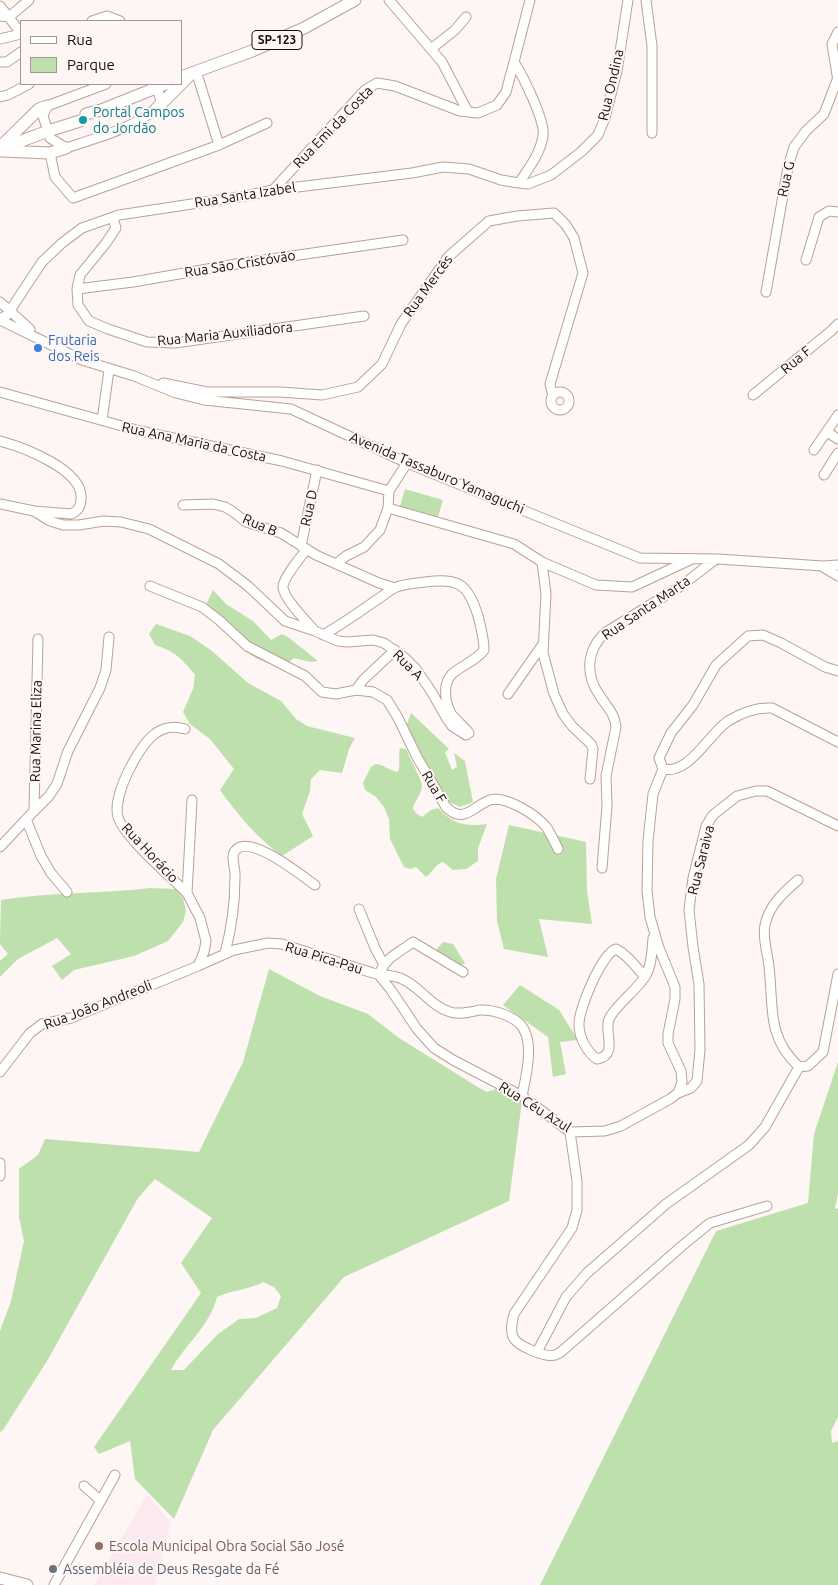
<!DOCTYPE html>
<html>
<head>
<meta charset="utf-8">
<style>
	body { margin:0 }
	#map { position:relative; width:838px; height:1585px; overflow:hidden; background:#fdf6f4; font-family:Ubuntu,sans-serif }
	canvas { display:block }
	.legend { position:absolute; left:20px; top:20px; width:162px; height:65px; box-sizing:border-box; background:#fdf6f4; border:1px solid #a19996; margin:0; padding:6px 9px; list-style:none; font-size:15px; color:#170e09 }
	.legend li { display:flex; align-items:center; gap:10px; height:25px }
	.legend b { width:25px; border:1px solid #a19996 }
</style>
</head>
<body>
<div id="map">
<canvas width="838" height="1585"></canvas>
<ul class="legend">
<li><b style="height:6px;background:#fff"></b>Rua</li>
<li><b style="height:14px;background:#bde0ac"></b>Parque</li>
</ul>
</div>
<script>
const c = document.querySelector('canvas').getContext('2d');
c.lineJoin = 'round';
function fill(path, color) {
  c.fillStyle = color;
  c.fill(path, 'evenodd');
}
function strokePath(path, color, width, dash) {
  c.strokeStyle = color;
  c.lineWidth = width;
  c.lineCap = dash ? 'butt' : 'round';
  c.setLineDash(dash || []);
  c.stroke(path);
}
function write(font, color, halo, rows, align = 'center') {
  c.font = font + ' Ubuntu,sans-serif';
  c.lineWidth = 4;
  c.setLineDash([]);
  c.textBaseline = 'middle';
  c.strokeStyle = halo;
  c.fillStyle = color;
  for (const [text, x, y, turn = 0] of rows) {
    c.save();
    c.translate(x, y);
    c.rotate((+turn || 0) * Math.PI / 180);
    c.textAlign = isNaN(turn) ? turn : align;
    if (halo) c.strokeText(text, 0, 0);
    c.fillText(text, 0, 0);
    c.restore();
  }
}
const industrial = new Path2D(`
	M147,1495L171,1522L155,1585H94Z`);
const green = new Path2D(`
	M405,489L443,500L438,517L400,506Z
	M213,590L226,604L253,621L271,640L282,634L288,637L318,661L311,662L294,658L289,662L290,672C279,663 263,664 251,655C235,644 222,628 208,615L202,613Z
	M156,624L190,636L212,651L248,683L281,701L296,719L307,726L355,738L349,749L342,773L320,770L311,779L310,791L302,814L313,836L282,856C257,838 238,815 220,790L234,769L210,739L190,724L183,712L193,689L195,675C182,659 175,651 155,645L149,634Z
	M411,713L449,749L445,752L452,770L457,767L454,753L465,761L473,802L460,807L447,801L403,735Z
	M400,748L406,749C409,757 423,781 422,787C421,795 414,801 413,809L417,814L422,817L431,810L438,808C453,824 465,827 487,824L478,848V861L466,869L453,870L443,862C435,864 433,872 426,877L416,867L410,869L404,867L390,839L389,819L384,807L376,797L365,790L363,783L371,767L375,764C384,764 389,771 398,772C401,764 398,756 400,748Z
	M509,825L586,842L587,891L592,924L539,919L548,957L504,949L497,921L496,879Z
	M150,888L176,889L183,898L186,911L183,922L168,941L134,956L74,970L62,980L52,966L71,954L57,938L18,959L0,977V961L8,954L0,944L1,900C50,892 101,894 150,888Z
	M443,942L453,944L465,963L454,971L429,958Z
	M269,969L320,996L368,1014L399,1038L476,1086L487,1092L499,1088L522,1101L509,1201L344,1277L213,1430L174,1519L135,1479L130,1441L99,1454L94,1447L201,1293L181,1263L212,1218L155,1179L138,1198L47,1361L3,1430L0,1432V1331L11,1301L24,1241L19,1217V1169L38,1155L45,1139L199,1152L243,1062ZM263,1282L274,1287L281,1296L277,1308L256,1318L239,1319L217,1335L184,1370H171C185,1344 210,1326 217,1297C232,1290 248,1290 263,1282Z
	M520,985L559,1010L578,1040L560,1042L566,1074L553,1077L548,1037L503,1005Z
	M838,1062V1194L835,1208L838,1209V1417L831,1431L832,1443L838,1441V1585H540L716,1231L808,1203L814,1134Z`);
const minor = new Path2D(`
	M389,0L442,62L468,112
	M646,0L652,46V133
	M0,6L21,33
	M0,16L9,17L29,0
	M92,21L107,16L120,21
	M838,32L832,44L838,81
	M0,39L21,34
	M431,49L455,30L466,17
	M0,62H7L21,52
	M196,71L219,145
	M106,84L47,106L43,116L50,138L66,148C90,140 150,124 161,101L156,84
	M0,97L8,95L29,84
	M50,153L55,177L73,198L219,145L267,123
	M519,183C529,168 540,154 543,136C546,122 522,74 514,62L530,0
	M273,190L365,90L377,83L395,86L460,111L478,113L497,105L506,92L514,62
	M113,218L116,228L106,243L80,275L77,289L78,305L89,321L108,329L147,342L175,343L364,316
	M806,260L819,217L829,211L838,212
	M77,289L133,282L236,264L403,240
	M766,292L788,167L794,147L806,131L824,114L837,80
	M0,302L30,329
	M0,319L7,315L42,262L62,243L82,228L119,215L245,196L273,190L412,173L443,167L469,169L501,180L519,183L528,184L551,175L581,152L598,135L605,118L617,71L628,0
	M0,320L82,360L134,376L176,393L204,400L291,409L407,463L640,558L718,559L823,566L838,565
	M163,383L207,392H280L322,395L358,387L382,364L401,324L448,257L489,221L517,216L554,213L566,225L574,238L583,273L550,384L553,396
	M0,392L140,431L282,461L389,491
	M551 401a9 9 0 1 1 18 0a9 9 0 1 1-18 0Z
	M753,395L831,331L838,324
	M102,420L109,370
	M827,432L838,439
	M0,441C23,447 84,470 81,499C81,507 78,511 71,514L34,511L0,504
	M814,450L838,415
	M824,475L838,453
	M183,505L213,504L225,507L232,511L246,522L281,533L316,555L379,583L395,588
	M388,508L514,544L542,562L596,585L632,587L690,560
	M34,511L50,521L63,525H79L104,521L121,522L149,529L219,564L248,586L285,621L315,631L338,641L347,642L373,640L384,643L405,658L416,669L431,691L447,719L452,726L466,735L469,733
	M301,546L317,470
	M307,549C300,558 285,575 283,586C282,597 307,622 315,631
	M542,562L546,594L543,653L554,694L563,714L572,726L591,744L593,749L590,779
	M336,564L346,556L364,547L380,530L388,508L389,491L407,463
	M823,567L838,576
	M150,586L202,607L219,620L247,646L305,676L322,692L336,694L356,690L373,692L387,700L397,716L417,757L446,807C464,825 473,806 490,800C506,795 538,816 547,828C551,835 555,842 558,849
	M323,635C341,625 358,613 375,601C381,597 388,592 394,588C403,584 415,583 425,582C458,578 468,583 478,616C481,628 484,638 484,650C476,661 462,665 452,674C442,684 445,704 452,715C457,721 464,727 469,733
	M356,690L363,680L395,650
	M508,694L543,644
	M185,729C175,726 164,727 156,733C138,745 112,797 118,817C124,837 171,877 187,893
	M663,769C689,775 708,735 728,721C741,713 757,707 772,708L838,742
	M192,800L187,893L200,918L206,941L204,952L198,966
	M34,811L49,796L57,784L68,751L100,688L106,670L109,637
	M26,819L41,856L51,873L67,892
	M0,847L34,811L38,639
	M602,868L607,806L606,776L616,727C615,714 607,707 600,696C585,675 586,650 606,632L681,586L716,559
	M798,880C784,892 769,905 765,925C762,938 768,954 769,967C774,1008 766,1036 799,1067
	M359,909L375,948L383,963
	M225,953C232,927 235,904 235,877C236,869 230,857 235,851C248,832 302,876 315,885
	M379,975L391,990L417,1029L434,1048L453,1060L522,1096L570,1132L605,1131L621,1126L670,1099L678,1093L682,1082L681,1071L668,1043V1034L675,999V987L659,948L650,917L647,891L648,841L653,794L663,769L659,758L671,733L693,705L716,665L748,636L763,635L781,643L825,667L838,671
	M379,975C384,958 400,952 413,942L463,972
	M645,977C636,967 628,955 616,949C602,953 578,1010 579,1025C579,1038 587,1052 597,1059C620,1055 602,1031 610,1017C620,1001 639,988 646,975C652,964 652,950 653,938
	M799,1067L808,1066L823,1052L838,974
	M0,1072L30,1033L42,1024L71,1018L198,966L234,950L268,943L282,944C313,954 343,964 373,973C382,975 391,975 400,978C419,985 430,1006 450,1012C460,1015 470,1012 480,1010C493,1009 509,1015 519,1023C536,1039 526,1076 522,1096
	M678,1093L691,1088L697,1081L700,1050L699,984L693,947L689,910L693,878L706,826L713,815L737,796L756,791H767L838,826
	M570,1132L577,1181V1210L572,1228L514,1314C512,1322 510,1330 513,1337C517,1346 546,1358 555,1355C558,1354 560,1353 562,1351L683,1245L710,1223L767,1206
	M0,1163V1176
	M537,1352L566,1297L587,1273L666,1204L749,1145L765,1127L799,1067
	M84,1486L101,1501
	M54,1585L115,1475`);
const major = new Path2D(`
	M181,77L252,51L304,28L355,0
	M153,112L191,74
	M86,114L101,110L166,84
	M0,147L39,109L47,106
	M0,149L48,131L80,121
	M2,151L50,153L66,148
	M0,1578L27,1585`);
const markers = [
	[83,120,5,"#0f9aa8"],
	[38,348,5,"#3f7fe0"],
	[99,1546,5,"#8d6e63"],
	[53,1569,5,"#6b7280"]
];
const shields = [
	[277,40,50]
];
const shieldNames = [
	["SP-123",277,40]
];
const streetNames = [
	["Rua Ondina",611,85,-77],
	["Rua Emi da Costa",333,127,-46],
	["Rua G",786,179,-78],
	["Rua Santa Izabel",245,195,-9],
	["Rua São Cristóvão",240,264,-9],
	["Rua Mercês",428,286,-54],
	["Rua Maria Auxiliadora",225,334,-6],
	["Rua F",796,360,-40],
	["Rua Ana Maria da Costa",194,442,12],
	["Avenida Tassaburo Yamaguchi",437,473,23],
	["Rua D",309,508,-78],
	["Rua B",260,525,23],
	["Rua Santa Marta",646,608,-34],
	["Rua A",408,665,45],
	["Rua Marina Eliza",36,731,-89],
	["Rua F",434,787,59],
	["Rua Horácio",150,853,47],
	["Rua Saraiva",701,860,-76],
	["Rua Pica-Pau",324,958,17],
	["Rua João Andreoli",98,1005,-21],
	["Rua Céu Azul",535,1107,32]
];
const cultureNames = [
	["Portal Campos",93,112],
	["do Jordão",93,128]
];
const shopNames = [
	["Frutaria",48,340],
	["dos Reis",48,356]
];
const educationNames = [
	["Escola Municipal Obra Social São José",109,1546]
];
const worshipNames = [
	["Assembléia de Deus Resgate da Fé",63,1569]
];
fill(industrial, '#fce8ef');
fill(green, '#bde0ac');
strokePath(minor, '#bda094', 11);
strokePath(major, '#bda094', 13);
strokePath(minor, '#fff', 9);
strokePath(major, '#fff', 11);
for (const [x, y, r, color] of markers) {
  const dot = new Path2D();
  dot.arc(x, y, r, 0, 2 * Math.PI);
  c.fillStyle = color;
  c.fill(dot);
  strokePath(dot, '#fdf6f4', 2);
}
for (const [x, y, w] of shields) {
  const box = new Path2D();
  box.roundRect(x - w / 2, y - 9.5, w, 19, 4);
  c.fillStyle = '#fdf6f4';
  c.fill(box);
  strokePath(box, '#170e09', 1);
}
write('bold 12px', '#170e09', null, shieldNames);
write('14px', '#170e09', '#fdf6f4', streetNames);
write('14px', '#0d838f', '#fdf6f4', cultureNames, 'left');
write('14px', '#366cbe', '#fdf6f4', shopNames, 'left');
write('14px', '#785e54', '#fdf6f4', educationNames, 'left');
write('14px', '#5b616d', '#fdf6f4', worshipNames, 'left');
</script>
</body>
</html>
